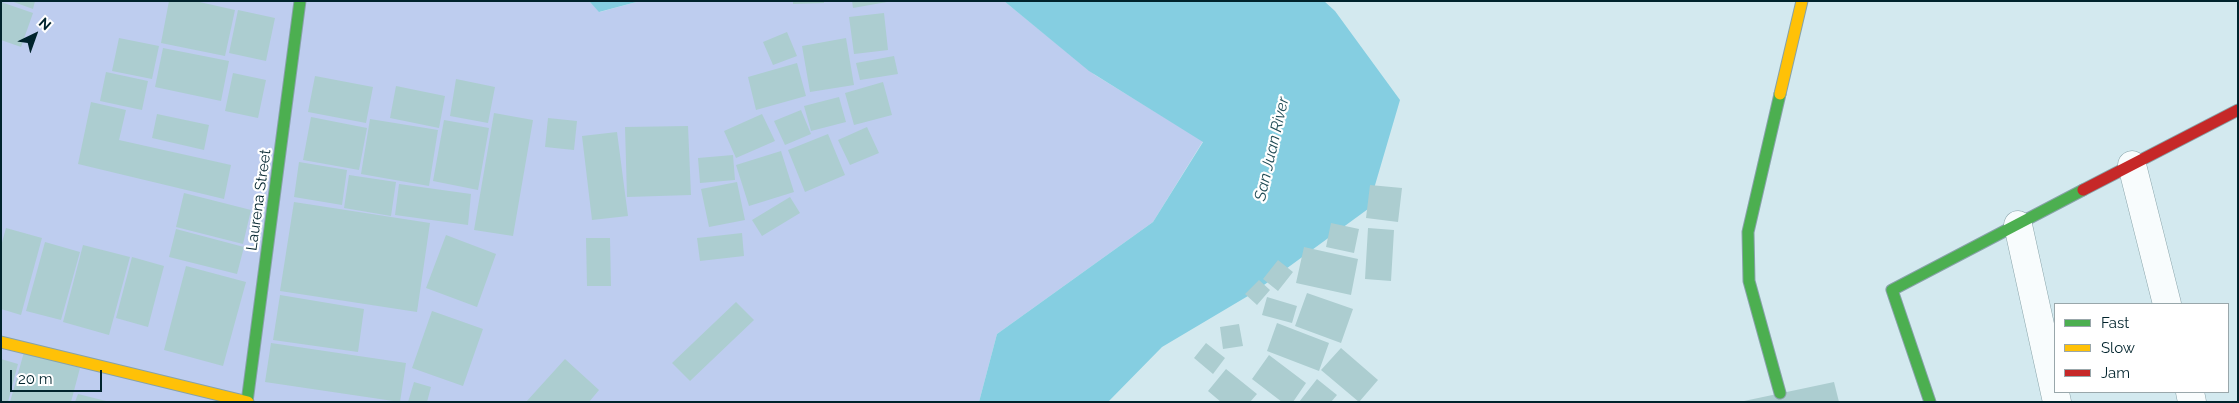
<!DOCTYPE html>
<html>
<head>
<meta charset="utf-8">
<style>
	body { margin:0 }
	#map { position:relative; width:2239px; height:403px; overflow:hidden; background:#d3e9ef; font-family:Raleway,sans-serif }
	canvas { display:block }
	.frame { position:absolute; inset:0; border:2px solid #00232c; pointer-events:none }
	.legend { position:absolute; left:2054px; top:303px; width:175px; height:90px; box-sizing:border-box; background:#fff; border:1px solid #99a7ab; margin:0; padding:6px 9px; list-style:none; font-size:15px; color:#00232c }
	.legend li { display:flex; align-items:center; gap:10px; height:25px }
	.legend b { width:25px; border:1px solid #99a7ab }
	.north { position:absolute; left:10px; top:10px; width:50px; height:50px; -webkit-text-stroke:4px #fff; paint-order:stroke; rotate:42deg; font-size:14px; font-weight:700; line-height:20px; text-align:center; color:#00232c }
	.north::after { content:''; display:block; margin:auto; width:18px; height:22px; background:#00232c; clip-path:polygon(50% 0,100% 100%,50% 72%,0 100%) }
	.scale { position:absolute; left:10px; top:370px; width:92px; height:22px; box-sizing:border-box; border:2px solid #00232c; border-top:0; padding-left:6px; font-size:15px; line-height:18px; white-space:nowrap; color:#00232c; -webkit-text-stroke:4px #fff; paint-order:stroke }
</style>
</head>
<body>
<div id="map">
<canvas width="2239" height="403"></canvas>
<div class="frame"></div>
<ul class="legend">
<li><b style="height:6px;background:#4caf50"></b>Fast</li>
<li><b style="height:6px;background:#ffc107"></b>Slow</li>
<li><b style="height:6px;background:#c62828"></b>Jam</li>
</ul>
<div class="north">N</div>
<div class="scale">20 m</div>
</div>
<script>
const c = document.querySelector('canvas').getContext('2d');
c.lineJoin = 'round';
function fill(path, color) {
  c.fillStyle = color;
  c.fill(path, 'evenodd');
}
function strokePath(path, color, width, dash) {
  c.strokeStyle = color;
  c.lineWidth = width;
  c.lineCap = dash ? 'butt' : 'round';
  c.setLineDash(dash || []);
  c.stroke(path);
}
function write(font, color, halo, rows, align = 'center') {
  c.font = font + ' Raleway,sans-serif';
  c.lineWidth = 4.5;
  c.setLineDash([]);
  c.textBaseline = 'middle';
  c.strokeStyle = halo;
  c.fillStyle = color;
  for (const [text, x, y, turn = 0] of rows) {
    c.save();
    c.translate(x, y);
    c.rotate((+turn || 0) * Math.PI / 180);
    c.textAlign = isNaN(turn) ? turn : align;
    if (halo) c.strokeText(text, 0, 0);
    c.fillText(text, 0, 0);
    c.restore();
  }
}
const green = new Path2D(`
	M1,1H589L600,12L640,1H1004L1095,75L1203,141L1153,222L997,334L979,402H1Z`);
const water = new Path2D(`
	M589,1H640L599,12Z
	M1004,1H1324L1335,11L1400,100L1368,209L1253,293L1162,347L1108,402H979L997,334L1153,222L1203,142L1089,71Z`);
const building = new Path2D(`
	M11,1H35L33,9Z
	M169,1H195L235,10L225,56L161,43Z
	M793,1H824V3L793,4Z
	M852,1H887V2L853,8Z
	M1,2L33,13L21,47L1,40Z
	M238,10L275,18L266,61L229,53Z
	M884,13L888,50L854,54L849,17Z
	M787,32L797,56L773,65L763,42Z
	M119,38L159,46L152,79L112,71Z
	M846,38L854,85L810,92L802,46Z
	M163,48L229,61L221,101L155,87Z
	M894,56L898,74L860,80L856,63Z
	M797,63L806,96L756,110L748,77Z
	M106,72L148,81L142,110L100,101Z
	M233,73L266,80L258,118L225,111Z
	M315,76L373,87L366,123L308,112Z
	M456,79L495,87L488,123L450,116Z
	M883,82L892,115L854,125L845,93Z
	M396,86L445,96L439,128L390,118Z
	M839,97L846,122L811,131L804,106Z
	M91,102L126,110L119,140L231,165L224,199L78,164Z
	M801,110L811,134L785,145L774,121Z
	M494,113L533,120L513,236L474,230Z
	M157,114L209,125L204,150L152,138Z
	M762,114L775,141L736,158L724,131Z
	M311,117L367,128L359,170L303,160Z
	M548,118L577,121L574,150L545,147Z
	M370,119L438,130L429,186L361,174Z
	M444,120L489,128L478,190L433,181Z
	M688,126L691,195L627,197L625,127Z
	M867,127L879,153L850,165L838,140Z
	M617,132L628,216L592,220L582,136Z
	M828,134L845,175L805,192L788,150Z
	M781,151L794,192L749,206L736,165Z
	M733,155L735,180L700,183L698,158Z
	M299,162L347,170L342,205L294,197Z
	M349,175L396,182L391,216L344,208Z
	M737,182L745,220L709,227L701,189Z
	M399,184L471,194L468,225L395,215Z
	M1370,185L1402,188L1398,222L1366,218Z
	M184,193L251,210L243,244L176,227Z
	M790,197L800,213L762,236L752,220Z
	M294,202L430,223L417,312L280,291Z
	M1331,223L1359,229L1354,253L1326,247Z
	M6,228L42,238L21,315L1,309V246Z
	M1368,228L1394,230L1391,281L1365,279Z
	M176,229L244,247L237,274L169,257Z
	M742,233L744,256L700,261L697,238Z
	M446,235L496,254L477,307L426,288Z
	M586,238H610L611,286H587Z
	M45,242L80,252L61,320L26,311Z
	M83,245L130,257L109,335L63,322Z
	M1304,247L1358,259L1351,295L1296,283Z
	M132,257L164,266L148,327L116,318Z
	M1278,260L1293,272L1278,291L1263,279Z
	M186,266L246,282L223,366L164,350Z
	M1259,280L1270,290L1257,305L1245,294Z
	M1307,293L1353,309L1341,343L1295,326Z
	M280,295L364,309L358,352L273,340Z
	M1267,297L1297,306L1292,323L1262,315Z
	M736,302L754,320L690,381L672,363Z
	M432,311L483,329L463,386L412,368Z
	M1277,323L1329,343L1319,371L1267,351Z
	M1239,324L1243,346L1223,349L1220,327Z
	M271,343L406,363L400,402L265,382Z
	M1206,343L1225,358L1213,374L1194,358Z
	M1341,348L1378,380L1359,402L1321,370Z
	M24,352L80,368L71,402H10Z
	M1269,355L1306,383L1293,402H1282L1252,379Z
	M1,359L18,364L8,402H1Z
	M565,359L599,390L589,402H526Z
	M1226,369L1257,394L1250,402H1221L1208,391Z
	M1317,379L1337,395L1331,402H1299Z
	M414,382L431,387L427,402H408Z
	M1834,382L1839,402H1744V401Z
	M78,394L106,401V402H75Z`);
const street = new Path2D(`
	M2132,165L2167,304
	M2018,225L2057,402
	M2190,392L2192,402`);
const fast = new Path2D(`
	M1780,393L1749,281L1748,232L1780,94
	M247,402L300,1
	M1930,402L1892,290L2083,190`);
const slow = new Path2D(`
	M1780,94L1802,1
	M1,342L248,402`);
const jam = new Path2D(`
	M2083,190L2238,110`);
const streetNames = [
	["Laurena Street",259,200,-82]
];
const waterNames = [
	["San Juan River",1272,149,-77]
];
fill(green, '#becdef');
fill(water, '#85cee1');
fill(building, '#accdd0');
strokePath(street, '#87a2a8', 29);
strokePath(fast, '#87a2a8', 13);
strokePath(slow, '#87a2a8', 13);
strokePath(jam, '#87a2a8', 13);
strokePath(street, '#f8fcfd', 28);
strokePath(fast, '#4caf50', 11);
strokePath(slow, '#ffc107', 11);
strokePath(jam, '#c62828', 11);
write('15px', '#00232c', '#fff', streetNames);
write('italic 16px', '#224d57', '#fff', waterNames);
</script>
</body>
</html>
